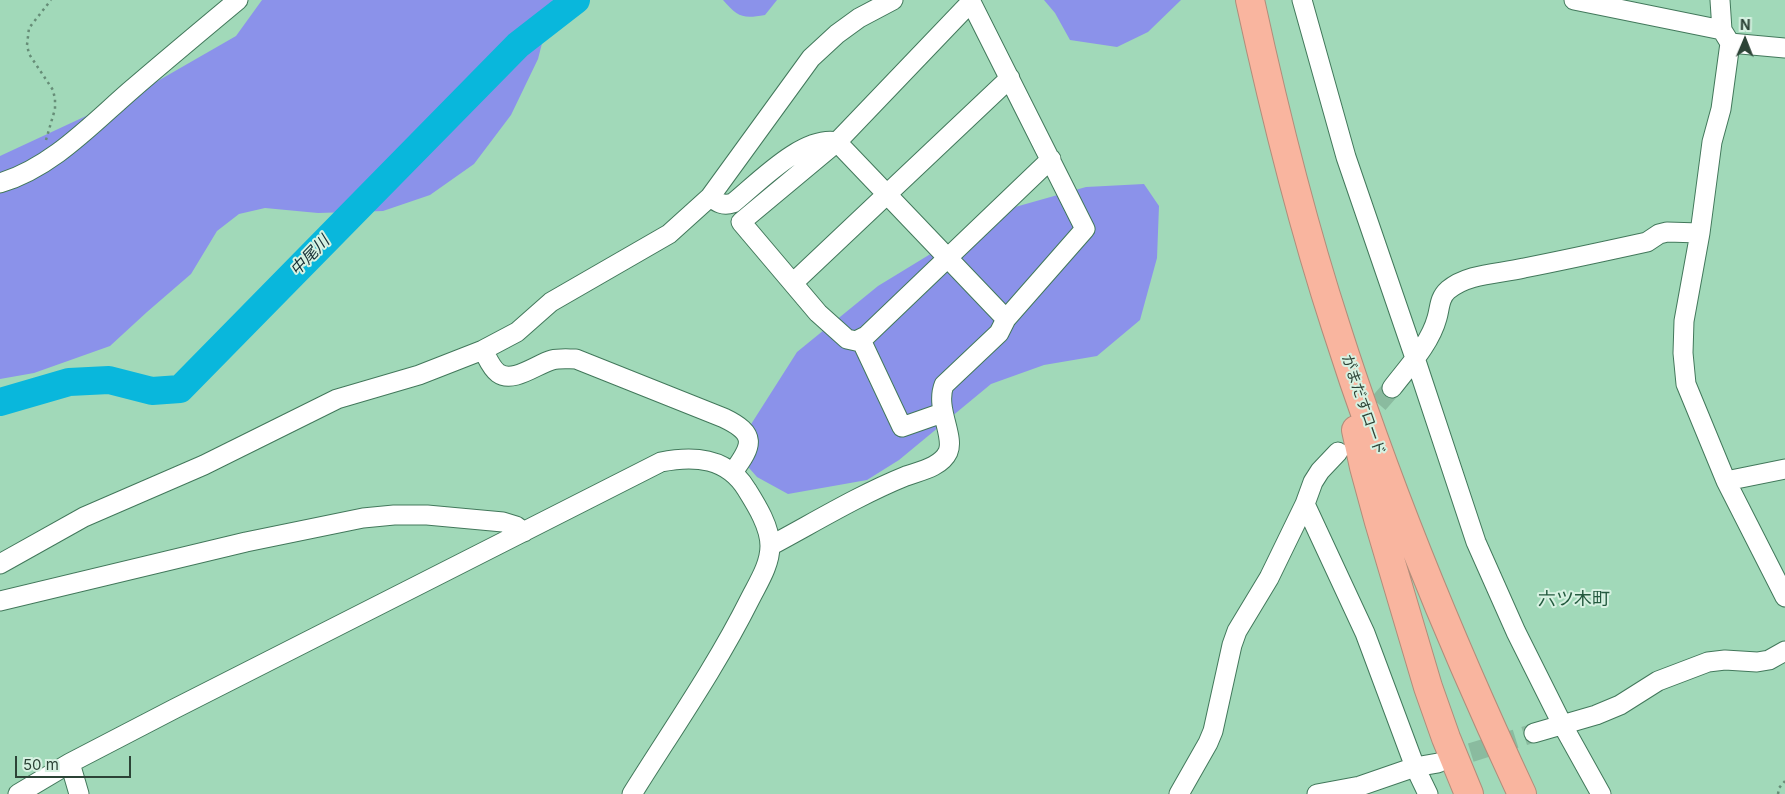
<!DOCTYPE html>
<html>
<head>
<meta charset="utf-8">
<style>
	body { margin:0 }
	#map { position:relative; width:1785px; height:794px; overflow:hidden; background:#a1d9b9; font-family:Inter,sans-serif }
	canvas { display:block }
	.north { position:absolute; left:1720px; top:15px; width:50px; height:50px; -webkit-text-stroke:4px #d7f2e2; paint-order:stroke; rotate:1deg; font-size:14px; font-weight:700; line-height:20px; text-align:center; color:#2c4336 }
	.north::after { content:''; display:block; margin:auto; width:18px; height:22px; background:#2c4336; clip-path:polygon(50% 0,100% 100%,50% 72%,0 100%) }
	.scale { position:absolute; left:15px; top:756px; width:116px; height:22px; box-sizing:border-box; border:2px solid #2c4336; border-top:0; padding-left:6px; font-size:15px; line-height:18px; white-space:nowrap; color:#2c4336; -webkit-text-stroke:4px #d7f2e2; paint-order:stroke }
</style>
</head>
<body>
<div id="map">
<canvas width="1785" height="794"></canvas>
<div class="north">N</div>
<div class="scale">50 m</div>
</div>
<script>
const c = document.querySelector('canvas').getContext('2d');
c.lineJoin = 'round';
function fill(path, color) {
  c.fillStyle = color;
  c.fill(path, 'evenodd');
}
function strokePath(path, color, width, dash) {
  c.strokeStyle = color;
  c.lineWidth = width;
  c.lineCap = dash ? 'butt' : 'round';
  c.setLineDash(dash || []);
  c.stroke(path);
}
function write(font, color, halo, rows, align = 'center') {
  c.font = font + ' Inter,"Noto Sans JP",sans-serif';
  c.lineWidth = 4;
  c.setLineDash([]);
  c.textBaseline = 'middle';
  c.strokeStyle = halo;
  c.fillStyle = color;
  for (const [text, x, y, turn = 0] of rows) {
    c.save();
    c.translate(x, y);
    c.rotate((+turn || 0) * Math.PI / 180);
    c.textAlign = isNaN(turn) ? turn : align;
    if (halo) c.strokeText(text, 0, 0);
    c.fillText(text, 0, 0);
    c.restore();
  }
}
const forest = new Path2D(`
	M262,0H553L538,59L511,115L474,164L430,195L383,211L318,213L265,208L239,214L217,231L191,274L147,312L110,346L34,373L0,379V156L142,90L236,36Z
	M723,0H777L765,15C742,19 738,17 723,0Z
	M1044,0H1181L1148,32L1117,47L1070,40L1055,13Z
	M1144,184L1159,206L1157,258L1140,320L1097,356L1044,365L991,384L899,460L867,480L788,494L757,477L742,460L748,429L797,352L878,286L1001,211L1086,187Z`);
const river = new Path2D(`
	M0,402L69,382L109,380L152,391L180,389L518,45L576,0`);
const minorTunnel = new Path2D(`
	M1360,425L1392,388
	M1444,761L1534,733`);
const path = new Path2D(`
	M46,140L55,109V99L53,90L29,54L27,45L29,28L51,0
	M1778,794L1779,788L1785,781`);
const minor = new Path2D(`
	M1302,0L1346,157L1415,358L1476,542L1516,632L1562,724L1601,794
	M1574,0L1722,30
	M1720,0L1722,30L1730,43L1721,109L1712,142L1700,233L1684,321L1683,353L1686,384L1726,481L1785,597
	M1730,43L1785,48
	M0,183C51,168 91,125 130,91C166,60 202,30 238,0
	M710,197C718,203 723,206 733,203C758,183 803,135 837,142L1006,319
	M793,283L1010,78
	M861,340L902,427L942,413
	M483,350C487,357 491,368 498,373C513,384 537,364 552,360C560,358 568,359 576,359L724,418C757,434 753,445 733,472
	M1392,388C1408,367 1430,344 1437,318C1440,308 1439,298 1448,290C1468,273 1499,274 1524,268C1565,260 1606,251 1647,242L1659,234L1667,232L1700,233
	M1726,481L1785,469
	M1305,504L1365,633L1415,767L1428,794
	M770,546C815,522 859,495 906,476C920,471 941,467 948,452C955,436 935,408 944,385L999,333L1006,319L1085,229L971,2L837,142L741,222L818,313L847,339L856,341L866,336L1051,159
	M0,564L84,517L204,465L337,399L419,375L483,350L517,332L551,302L669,234L710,197L811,58L837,34L859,18L893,0
	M0,601L246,542L363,518L394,515H427L503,522L516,526L524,532
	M1534,733L1596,715L1620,705L1658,681L1708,662L1725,660L1757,662L1769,660L1785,651
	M70,763L79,794
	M18,794L70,763L174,709L661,462C695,455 728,458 747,490C757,506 770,527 770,546C770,565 758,583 750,599C716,667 672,730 632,794
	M1179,794L1208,743L1213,731L1232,645L1237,631L1269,578L1305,504L1313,482L1320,471L1338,452
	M1317,794L1360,786L1415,767L1438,763`);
const highway = new Path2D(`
	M1250,0C1274,110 1301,220 1336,327C1387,487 1451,642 1522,794
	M1356,430L1364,467L1379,522L1428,687L1446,738L1469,794`);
const streetNames = [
	["がまだすロード",1363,405,71]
];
const waterNames = [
	["中尾川",310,256,-46]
];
const quarterNames = [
	["六ツ木町",1574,600]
];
fill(forest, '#8b92ea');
strokePath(river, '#09b7dc', 28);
strokePath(minorTunnel, '#8abb9f', 19, [19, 9]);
strokePath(minor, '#42785b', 21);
strokePath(highway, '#b18d7a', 30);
strokePath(path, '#668d77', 2.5, [2.5, 4]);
strokePath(minor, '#fff', 19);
strokePath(highway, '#f9b59f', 28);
write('15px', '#2c4336', '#d7f2e2', streetNames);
write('italic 16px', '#152d34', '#d7f2e2', waterNames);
write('18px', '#245a3f', '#d7f2e2', quarterNames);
</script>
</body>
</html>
